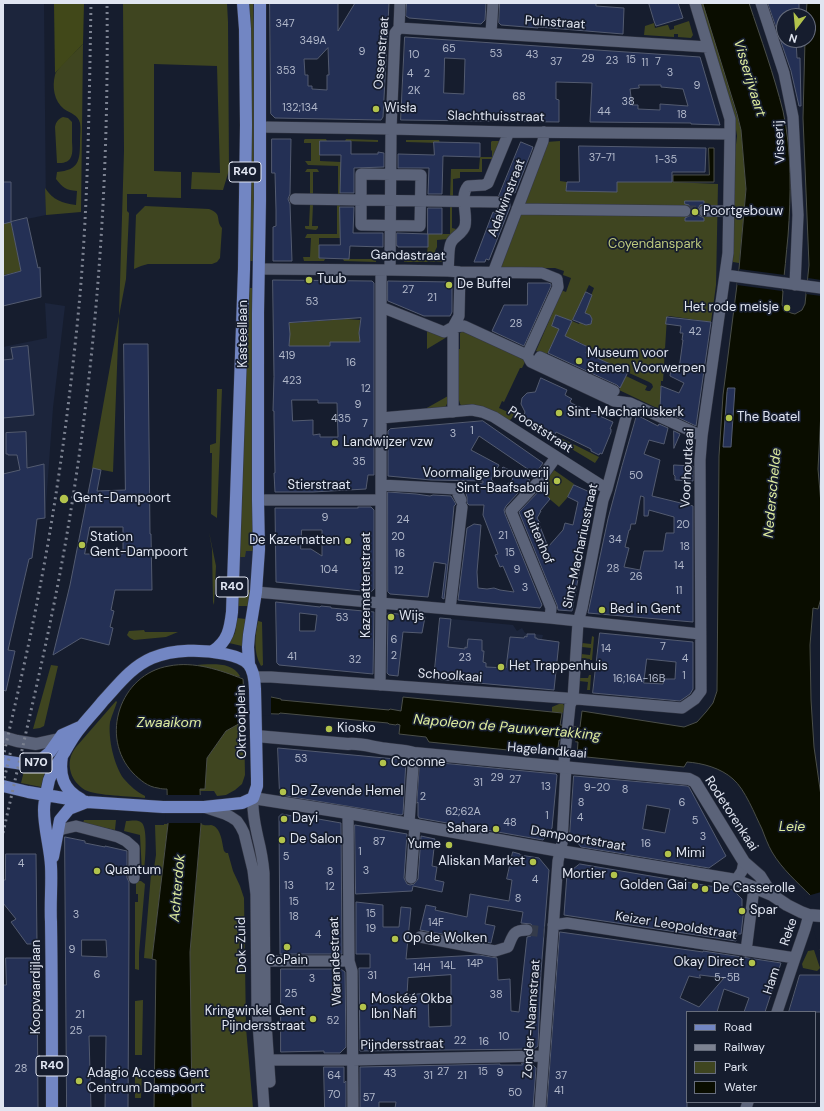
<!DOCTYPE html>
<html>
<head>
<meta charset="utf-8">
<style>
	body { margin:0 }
	#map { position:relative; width:824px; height:1111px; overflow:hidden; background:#161d2e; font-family:"DM Sans",sans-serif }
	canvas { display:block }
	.frame { position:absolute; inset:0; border:4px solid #e0e5f1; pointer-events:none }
	.legend { position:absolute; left:686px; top:1011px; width:130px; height:92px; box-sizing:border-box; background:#161d2e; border:1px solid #676d7c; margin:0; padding:5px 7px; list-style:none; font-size:12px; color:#e0e5f1 }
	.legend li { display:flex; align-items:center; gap:8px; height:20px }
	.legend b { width:20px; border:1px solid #676d7c }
	.north { position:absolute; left:776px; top:8px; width:40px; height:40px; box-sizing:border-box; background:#161d2e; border:1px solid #676d7c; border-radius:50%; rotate:196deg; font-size:11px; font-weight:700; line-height:16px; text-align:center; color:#e0e5f1 }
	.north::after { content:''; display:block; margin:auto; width:14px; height:18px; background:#b2c34c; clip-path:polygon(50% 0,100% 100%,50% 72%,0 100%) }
</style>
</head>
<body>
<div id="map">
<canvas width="824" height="1111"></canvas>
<div class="frame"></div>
<ul class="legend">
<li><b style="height:5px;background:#7286c3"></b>Road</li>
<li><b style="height:5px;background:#7c8291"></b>Railway</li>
<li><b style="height:11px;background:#3f4520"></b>Park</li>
<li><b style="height:11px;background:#0a0d00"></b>Water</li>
</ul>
<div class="north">N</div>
</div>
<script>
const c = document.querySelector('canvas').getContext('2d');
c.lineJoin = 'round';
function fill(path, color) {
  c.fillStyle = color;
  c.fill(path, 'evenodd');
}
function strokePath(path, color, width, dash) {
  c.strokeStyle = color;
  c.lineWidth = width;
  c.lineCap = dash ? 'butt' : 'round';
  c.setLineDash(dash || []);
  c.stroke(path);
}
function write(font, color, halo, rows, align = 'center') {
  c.font = font + ' "DM Sans",sans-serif';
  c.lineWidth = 3.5;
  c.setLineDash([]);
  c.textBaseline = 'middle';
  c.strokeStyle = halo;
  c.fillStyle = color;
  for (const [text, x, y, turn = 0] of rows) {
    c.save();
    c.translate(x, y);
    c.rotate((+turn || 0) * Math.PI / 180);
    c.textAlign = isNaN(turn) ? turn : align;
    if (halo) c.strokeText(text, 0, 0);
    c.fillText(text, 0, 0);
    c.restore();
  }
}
const built = new Path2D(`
	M3,3H44L46,215L3,224Z
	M45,303L65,306L53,408L45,518L37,520L32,558L29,559L21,593L3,654V347L47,338Z
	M246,551H253V563L250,590H238L239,557Z
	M451,619L513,625L517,631L522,628L525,633L543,635L542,639L559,642L554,690L444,680Z`);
const green = new Path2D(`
	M123,3H227L228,22L229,170L223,190L191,189L192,172L220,173L217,66L154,64V171L181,172V198L147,197V194H127V211L129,213L126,279L119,316L113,472L92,468L119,316L124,151Z
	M249,3H253L254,29V211L253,261H249Z
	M700,3H703L741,130L746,189L739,263L733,262L734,186L735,153L737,136L734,116Z
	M689,21L693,35L691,38L678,37V34H674V37L644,35L645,26L654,23L655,28L667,25H668L670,30L674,29V26Z
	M83,44L81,212L46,215L45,188C53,200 62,203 76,205L77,191C66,190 63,188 56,179L57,172C79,170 80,161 80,141C80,135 81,128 80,123C78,115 70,113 64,109C54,101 52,87 55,75C56,69 78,50 83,44Z
	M63,117L68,118L72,122C72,129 72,135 72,142C73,154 73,164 57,163L55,127C56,122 58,119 63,117Z
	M305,139H326L327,141H320V161L341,162L340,198L338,195V166L308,165L305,161H311V143H304V140Z
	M346,139L378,140V142L345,141Z
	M406,140H439L440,143L406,142Z
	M492,141H500L495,159H482V172H460V178L453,179V196L450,199L451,169H479L480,157H492V151L491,150V142Z
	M560,141V181L567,182L566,191H617V182H672L718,184L716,285L711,322L669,316L667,317L663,381H661L660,408L661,409V410L619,390L626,376L647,386L645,390L648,391H650L653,387L652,384L649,382L585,353L588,347L579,342L577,346L555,338L546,356L536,351L552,314L561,290L566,292L571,278L563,275L564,271L555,268H497L546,142ZM589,285L594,288L584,314H587L590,315L592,319L591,324L586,325L582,324L581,321L579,324L572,321ZM556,315L572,321L567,332L552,326Z
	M307,169H317L318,170L319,172H313V194H310V172H305Z
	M340,202V238H319V258L325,259L324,261H304L303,257H310L311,238H305L307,234H337V205Z
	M450,204L459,207H452V228L456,229V232L448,239L437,240V247L435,251L437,254V258H444V260L441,262H404L405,259L427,260L428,234H450Z
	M310,205H313L312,226H318V228L316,230L306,229L305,228V226H309Z
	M145,206L209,209C223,214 215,220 222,228L220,258L217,262L212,264H148L141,266L134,269L136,215Z
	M11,222L21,271L4,275L3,274V224Z
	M343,259H376V262L344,261Z
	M249,288H252V371L253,551H246L245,557H239Z
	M346,319L360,320L359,333L360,341V359L349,346V342H330V346H289L290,334L289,323Z
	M427,330L447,337L427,349Z
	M463,331L523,359L525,362L522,368H520L504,402L502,401L499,408L510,413L512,410L515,412L512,418L509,421L462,406L460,404L459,400L448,401L446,406L444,407L425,409L448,396L447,350L460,349V333Z
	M217,389H222L217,518L211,514L212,453H210V445L216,443Z
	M557,436L599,457L595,463L555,439Z
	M554,470L574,484L567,498L559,507L539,490Z
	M209,532L216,566L214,605L213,602L212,549Z
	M238,590H250L248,606H237Z
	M237,618L246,619L242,646L229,643L235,633Z
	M258,621L262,622L263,665L261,666C253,652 255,636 258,621Z
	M144,630L145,632H178L166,637L134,640L130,638L127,635L129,631Z
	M592,636L594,637L592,660H590V659L581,658V654L590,655L591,648L582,647V643L591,644Z
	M51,665L58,666L44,726L40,728L33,729Z
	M192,665C208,665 231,660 240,676L239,677L215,670Z
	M589,675H591L590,690H587L588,682L579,681V678H588Z
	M116,701L117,702C115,708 112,715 110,722C108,738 114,766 124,779C130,786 137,792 145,796V798C131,796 97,796 85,790C79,786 73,780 71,773C68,763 70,755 76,747Z
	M559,704H563L565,707V713L552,712V707Z
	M244,721L245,775L242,784L235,790L226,795L217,796L214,791H200V789L205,788L207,758L226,731Z
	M46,767L41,787L21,783L24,771H32Z
	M84,820H116L115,830L83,823Z
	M126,821C131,821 138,819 142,823C148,829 145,862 144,871L142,873L140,835L124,831Z
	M164,824H168L152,959L144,958L151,874H153L156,855L155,825H164Z
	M201,824C205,826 208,825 211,825C221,827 222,842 224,851L226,853H228L233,871L240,886L244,898L246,1028L253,1108H192L190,952Z
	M136,881H141L145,884L139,953V970L135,969V902H138V894H136Z
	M814,950L820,968L817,971L803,968L802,964L808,951Z
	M143,1000L142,1055H135V1001Z
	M135,1068L142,1069L141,1098H135Z`);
const forest = new Path2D(`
	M54,3H84L83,44L55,73Z`);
const water = new Path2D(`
	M703,3H749C761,39 774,75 783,111C792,152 791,195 788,236C786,254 785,273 782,291H783L782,305L785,310L791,313L795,314L802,310L805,304L809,265L803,118L805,40H808V16H806L807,3H821V411L818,469L821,504V598L818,609L813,608L810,645L811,700L814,747L821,796V952L806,898L811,896C797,882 782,869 772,852C768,845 765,837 762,829C755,815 745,789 733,779C721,768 702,763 687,762L684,767L577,756L578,742L559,740L557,755L429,742L426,737L399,734L400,725L397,724L396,725L389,724L388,723L280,713L279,714L245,713L244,721L226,731L207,758L205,789H200L201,824L190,952L192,1108H154L156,960L152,959L168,824L167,789C165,789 161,789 158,788C148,787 140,780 133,773C99,737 120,674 169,666C194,661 220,670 243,679L244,697H271L281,699V700L389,710L390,709L401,711L403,697L562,713L560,725L580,727L582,711L684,727L697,722L706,712L713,703L717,691L719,456L723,395L739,269L746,189L741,130L737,114Z
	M709,148H714V182H673V175H709Z`);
const pier = new Path2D(`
	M739,269L785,275L782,291L737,285Z
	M808,278L821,280V296L806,294Z
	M244,689H245L246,695H271V716L246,715V719H244Z
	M564,725L577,727L575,744L562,742Z
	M165,795H202L203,823H166Z
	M821,892V949H819L804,897Z`);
const building = new Path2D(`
	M270,3H338V31L355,3H389L383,117L381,120L275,118L271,114ZM328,48L329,75H327V90L312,89V86H308V75H305L304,59H317Z
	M407,3H486L485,20L481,24L409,18L406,16Z
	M500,3H596V6L624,8L623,34L538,27V28L501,25L499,23Z
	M649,3H678L683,18L656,26L654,21Z
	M768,3H799V15L795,16H784V40H796L797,58H800L801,106H799L791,71Z
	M405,37L700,57L720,125L691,124V123L590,122L592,83L556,82V99L559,100V122L401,120ZM445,58L465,59L464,94L444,93ZM639,85H661V87L683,89L688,106L660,104V110L638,109V105H632L630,89L639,88Z
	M272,139H291L290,194L288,199L290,204L292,261H273V227L276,226V210L275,173H272Z
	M320,141H351V154H378V152L384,153V167L354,168V193H340L341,155H320Z
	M434,142L480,143V157L443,156L442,194H428L429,168H398V154L434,155Z
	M521,142L533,147L532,150L515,193L510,191V207L489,260L486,259L485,262H474L493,212L497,214V209L501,208L503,205V199L499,196Z
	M579,146L706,148L705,172H672V182H617V192L566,191L567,182H579Z
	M3,182H11V222L3,224Z
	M685,201H704V204L700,205L697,211L698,215L704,218V221H685V218L691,215L692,211L689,205L685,204Z
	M340,207H354L353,233H383V247L350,246L349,259L319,258V245H340Z
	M428,208H442V234H428Z
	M27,218L38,268L40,267L41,297L3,306V276L21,271L11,222Z
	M397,233L428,234V247H398V246H397Z
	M273,280L372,281L374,283V475H368L366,489L313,492H275L274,473H275L274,417V411H273L274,377ZM361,318L359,333L360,342H330V346H289L290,334L289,323ZM292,400H318V403H337L338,437H320V434L313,435V420L293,421Z
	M388,281L452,282V312L450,316H424L388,301Z
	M528,283H548L551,284V286L524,346L492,331L504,305H527Z
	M586,292L592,295L585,313L590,315L592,319L591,324L586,325L573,320Z
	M556,315L572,321L565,336L588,347L586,353L628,372L620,388L617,385L548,353L559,329L552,326Z
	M667,317L711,322L696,426L660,409L661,386L679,393L684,383L670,376L671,368L679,369L682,347L683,340H682L683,333H680L681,326L666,324Z
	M124,344H148L150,534H151L152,590H115L111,610L114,611L110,627L113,628L109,645L81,638L53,655L70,585L93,468L101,470L97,491L125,490ZM90,527H123V554H85Z
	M28,346L34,415L3,418V360L13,359L11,348Z
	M541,378L567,390L565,395L572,399L570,401L571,403L613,422L610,429H611V432L602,454L600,453L599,455L591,451V449L556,432L554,436L549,434L547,433V435L532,429L533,426L522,421L525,412L521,404L522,398L527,393L535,392Z
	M728,388H735L731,447H723L727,392Z
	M637,415L658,426L659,424L668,428L664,444L649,440L644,454L660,460L652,496L693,506V622L588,613L608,519L622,466ZM641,496L644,497V516H648L649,510L674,517V533H666L663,551H644L640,570L624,567L629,548L625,547L629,530H630L631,524H635Z
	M483,421L543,463L535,474L479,436L471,450L499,465L491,479L501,490L513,479L502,468L503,467L530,480L506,506L504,510L505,514L542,605L540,608L458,600L467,528L474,524L481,525L477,572L478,588L487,589L494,588L500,590L514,592L503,566L500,567L495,555L498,554L483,515L484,505H469L467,503V497L464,487L483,483V481L431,480L388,476V431L390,429Z
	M674,431L680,434L674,448Z
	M26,432L27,468L44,464L45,518L37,519L32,558L29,559L8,650L15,651L6,691L3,690V474L20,470L17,455H8V454H6V433Z
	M674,465L693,466V481L675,480V476L674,475Z
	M574,485L594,494L572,611L558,610L557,605L519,512L540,490L550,499L540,511H541L537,518L540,523L539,524L548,547L563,530L565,523L573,525L578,502L568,497Z
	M388,492L416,494L430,496L433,495L451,496L456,504L454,506L452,528L444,599L442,598L446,564L434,562L428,597L390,594L388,592Z
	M358,507H371L374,510V589L371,592L276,582L275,508H358ZM302,530H322V556L311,549H301Z
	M276,602L320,607L321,606L331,607V608L374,612L373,674L279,665L277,663ZM300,613L317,615L315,631H300Z
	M389,613L425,617L422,633L403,632L398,676L389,675L387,673L388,614Z
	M440,618L451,619L448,647L465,649V647L467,648L468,639L482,640V651H484L483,662L486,663V667L506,668L510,637L524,638L525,636L527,637V634H535V638H537V639L559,642L554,690L434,679Z
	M600,633L693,642V689L690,694L680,701L593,693ZM647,659L676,662L675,679H664L663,684L644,683Z
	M278,748L406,760L403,814L401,815L280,795Z
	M420,761L556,774L557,775L552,828L543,840L419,818L418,816V802L417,803Z
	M574,776L687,786L689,787L726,856L709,868L581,847L570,833ZM647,805L670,809L665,833L643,829Z
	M282,814L307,819V817L341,823L342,954H280L279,817Z
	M355,825L407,834L404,878L407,884L410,885L414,884L418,879L421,836L435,839L432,866L437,867L435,880L444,882L442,892L413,886L412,891L356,894Z
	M65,837L85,841V843L105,847V846L127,851V878L129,882V929L128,1108H105L106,1036H89L91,1108H67ZM82,940H106L107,957L82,956Z
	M513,852L520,854V855L539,858L549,870L541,972L538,1046L534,1049L360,1051L359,968H370V954H356V902L383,905V927H399L401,907L411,908L406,959L479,955L497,958L498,980L510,979L511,1011L519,1012L527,937L531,936L534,930L533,927L531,924L521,923L523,912L488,906L485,924L495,926L491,943L420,930L426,905L436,907L435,910L467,917L470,894L509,901L512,880L507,879ZM451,975V1026L429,1027L428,993L407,995L408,978Z
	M6,854H36L37,944H27L11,922L16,919L3,903V880H5Z
	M580,864L733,890L742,899V907L744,908L741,934H737L736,941L564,915L567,874Z
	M560,932L703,952V951L781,963L765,1012H744L749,998L724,989L717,1012H687V1108H547ZM700,975L724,978L699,1007L680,998L689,976L700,978Z
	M6,958H37L38,1108H3V986L4,985H6Z
	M281,969H341L345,972L346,1047L340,1053H324V1051L281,1052Z
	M800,975H821V1012H789Z
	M522,1063H531L536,1068L533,1108H395L396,1102H379V1108H360V1067L500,1064V1065H522Z
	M324,1067H344V1083L346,1081V1108H325Z`);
const streetTunnel = new Path2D(`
	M497,202L510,201
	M685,211H704
	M527,930L544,932`);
const street = new Path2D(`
	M761,3L784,73L793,117L798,215L795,285
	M399,28L708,47
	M491,33L493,3
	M260,127L391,129L509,132L730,134
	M361,174L421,175L420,226L361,225Z
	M295,199L497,202
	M517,209L685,211
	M704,211H729
	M259,269L390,270L448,271L460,272L542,273L557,279L558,287L527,355
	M390,270L391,129L395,33L399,28L400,3
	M448,271C449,264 448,248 451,243C454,236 463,234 465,226C468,213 459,197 468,186L484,185L488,183L509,132
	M493,273L543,141L544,132
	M725,275L821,288
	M381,307L444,332L453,327L464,326L527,355L531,362L614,401L630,403L702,436
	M538,360L540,357L614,391
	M453,412V327L459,316L460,272
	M381,418L472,410L482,412L494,417L607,489
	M381,485L457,489L458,494L461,500
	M258,500H381
	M256,592L550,618L700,634
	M450,609L462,507
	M550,618L551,608L511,511L539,481L556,457
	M255,677H271L565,698L682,708L695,699L701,691L700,460L702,436L728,253L730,134V119L695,3
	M380,685L381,603V270
	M253,798C252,813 255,824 258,838C261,850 263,861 264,873L265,1008L270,1082
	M204,807L225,814L231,817L237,821L241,827L244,833L253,870L256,894L257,1008L264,1108
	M348,813L349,961L352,971L353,1108
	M409,823L414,753
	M58,830L63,829L76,826L118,837L126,841L134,848V878
	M411,878L415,825
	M736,880L742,871L744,862
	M553,925L567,923L795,958
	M420,937L495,951L508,947C513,935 513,930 527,930
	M746,951L754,888
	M257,961H349
	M777,1012L795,958L805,929L809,915
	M262,1060H352L543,1056
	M540,1108L558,861L562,843L566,767L564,762L570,705L573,699L578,622L582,608L603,500L607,489L628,410L637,406
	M746,1108L748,1102`);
const secondary = new Path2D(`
	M256,736L348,744C359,743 369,746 380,748C391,750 403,750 414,753L689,779L695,782L744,862L760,876L772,895
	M3,737L17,741L36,744L59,739
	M253,798L348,813L560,851L736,880L772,895L787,905L801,912L809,915L821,916`);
const primary = new Path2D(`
	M213,651C228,641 230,629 232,612L244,269L246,125L245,29L243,3
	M249,664L248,647L249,635L256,592L259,549L258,500V313L260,200V3
	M62,756C59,775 63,790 81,799
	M3,761L23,764L38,762L50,752L62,735L80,727
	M3,786L28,792L87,802L163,807H204L242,803L253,798L257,786V779L255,689C254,665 249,659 225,654C202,649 174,649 152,658C131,667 118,685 103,701C96,710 88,718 81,727C74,735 69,744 64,753C58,763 53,769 49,780C47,790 44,800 44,810C44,829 50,847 51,866C52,884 50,903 51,922C52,984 52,1046 52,1108
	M53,857L60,820L69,809L87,802`);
const rail = new Path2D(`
	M3,758C15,704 28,651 38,597C55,511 67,423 76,336C88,225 89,114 91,3
	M3,784L11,750
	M3,833C26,731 51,630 68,528C97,355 109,179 107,3`);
const markers = [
	[376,109,4,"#b2c34c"],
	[695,212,4,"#b2c34c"],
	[309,280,4,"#b2c34c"],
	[449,285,4,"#b2c34c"],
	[787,308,4,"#b2c34c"],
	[579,361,4,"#b2c34c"],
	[559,413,4,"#b2c34c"],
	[729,418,4,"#b2c34c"],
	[335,443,4,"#b2c34c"],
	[557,481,4,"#b2c34c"],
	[64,499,5,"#b2c34c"],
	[348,541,4,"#b2c34c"],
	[82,545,4,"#b2c34c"],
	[602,610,4,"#b2c34c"],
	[391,617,4,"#b2c34c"],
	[501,667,4,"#b2c34c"],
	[329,729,4,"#b2c34c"],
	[383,763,4,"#b2c34c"],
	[283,792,4,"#b2c34c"],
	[284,819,4,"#b2c34c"],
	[496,829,4,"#b2c34c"],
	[282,840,4,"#b2c34c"],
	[449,845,4,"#b2c34c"],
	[668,854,4,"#b2c34c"],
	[533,862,4,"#b2c34c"],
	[97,871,4,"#b2c34c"],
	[614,875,4,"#b2c34c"],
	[695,886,4,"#b2c34c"],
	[705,889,4,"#b2c34c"],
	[742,911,4,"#b2c34c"],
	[395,939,4,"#b2c34c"],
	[287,947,4,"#b2c34c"],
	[752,963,4,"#b2c34c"],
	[363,1007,4,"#b2c34c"],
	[313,1019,4,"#b2c34c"],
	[79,1081,4,"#b2c34c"]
];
const numberNames = [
	["347",285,24],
	["349A",313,41],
	["65",449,49],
	["9",362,52],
	["53",496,54],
	["10",414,55],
	["43",532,55],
	["29",588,59],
	["15",631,60],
	["23",612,61],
	["37",556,62],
	["7",658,62],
	["11",645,63],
	["353",286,71],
	["3",670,73],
	["4",410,74],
	["2",427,74],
	["9",697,86],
	["2K",414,91],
	["68",519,97],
	["38",628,102],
	["132;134",300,108],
	["44",604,112],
	["18",682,115],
	["37-71",602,158],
	["1-35",666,160],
	["27",408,290],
	["21",432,298],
	["53",312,302],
	["28",516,324],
	["42",695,332],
	["419",287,356],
	["16",351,363],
	["423",292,381],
	["12",366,389],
	["9",358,405],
	["435",341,419],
	["7",365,424],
	["1",472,431],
	["3",453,434],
	["35",359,462],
	["50",636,476],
	["9",325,518],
	["24",403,520],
	["20",683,525],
	["21",503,536],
	["20",398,537],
	["34",615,540],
	["18",685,547],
	["15",510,553],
	["16",400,554],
	["14",679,566],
	["28",613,569],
	["104",329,570],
	["9",517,570],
	["12",399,571],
	["26",636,577],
	["3",525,588],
	["11",679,591],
	["53",342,618],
	["6",394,640],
	["7",663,647],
	["14",606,649],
	["2",394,656],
	["41",292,657],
	["23",465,658],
	["4",685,659],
	["32",355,660],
	["1",684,676],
	["16;16A-16B",639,679],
	["53",301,759],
	["29",497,778],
	["27",515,780],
	["31",478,783],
	["13",546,787],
	["9-20",597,788],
	["8",625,790],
	["2",423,797],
	["8",581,803],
	["6",682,803],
	["62;62A",463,812],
	["1",547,816],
	["4",580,818],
	["5",695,821],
	["48",510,823],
	["3",703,837],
	["87",379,842],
	["16",646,844],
	["1",360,852],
	["5",286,857],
	["4",21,864],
	["3",366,871],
	["8",330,872],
	["4",535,880],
	["13",289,886],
	["12",330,887],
	["8",518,899],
	["15",294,902],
	["15",371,914],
	["3",76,915],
	["18",294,917],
	["14F",436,923],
	["19",371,929],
	["4",318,935],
	["9",72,950],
	["14P",475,964],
	["14L",448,966],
	["14H",422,968],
	["6",97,975],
	["31",372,976],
	["5-5B",727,978],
	["3",312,979],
	["25",291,994],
	["38",496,995],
	["21",80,1015],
	["52",333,1021],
	["25",76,1031],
	["10",504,1037],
	["22",460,1041],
	["16",484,1042],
	["28",21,1069],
	["27",443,1072],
	["15",483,1072],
	["9",500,1073],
	["43",390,1074],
	["64",334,1076],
	["31",428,1076],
	["21",462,1076],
	["37",561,1076],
	["41",559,1091],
	["50",515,1093],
	["70",334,1095],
	["57",369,1098]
];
const shields = [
	[245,172,32],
	[232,587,32],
	[36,763,32],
	[52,1066,32]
];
const shieldNames = [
	["R40",245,172],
	["R40",232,587],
	["N70",36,763],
	["R40",52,1066]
];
const streetNames = [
	["Puinstraat",555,23,4],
	["Ossenstraat",382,53,-85],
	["Slachthuisstraat",496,117,1],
	["Visserij",780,142,-93],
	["Adalwinstraat",507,198,-69],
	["Gandastraat",408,256,1],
	["Kasteellaan",244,334,-90],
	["Prooststraat",540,430,33],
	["Voorhoutkaai",688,468,-87],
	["Stierstraat",319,486],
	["Buitenhof",538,537,67],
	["Sint-Machariusstraat",581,546,-78],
	["Kazemattenstraat",367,585,-90],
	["Schoolkaai",450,676,4],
	["Oktrooiplein",242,722,-91],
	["Hagelandkaai",547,751,5],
	["Rodetorenkaai",731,814,57],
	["Dampoortstraat",578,839,10],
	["Keizer Leopoldstraat",676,926,9],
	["Reke",789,932,-71],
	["Dok-Zuid",242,945,-91],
	["Warandestraat",336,961,-92],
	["Ham",772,981,-72],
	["Koopvaardijlaan",37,987,-90],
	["Zonder-Naamstraat",532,1019,-86],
	["Pijndersstraat",402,1045,-1]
];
const poiNames = [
	["Wisła",384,109],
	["Poortgebouw",703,212],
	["Tuub",317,280],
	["De Buffel",457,285],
	["Het rode meisje",779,308,"right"],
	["Museum voor",587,354],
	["Stenen Voorwerpen",587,369],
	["Sint-Machariuskerk",567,413],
	["The Boatel",737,418],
	["Landwijzer vzw",343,443],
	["Voormalige brouwerij",549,474,"right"],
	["Sint-Baafsabdij",549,489,"right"],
	["Gent-Dampoort",73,499],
	["Station",90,538],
	["Gent-Dampoort",90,553],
	["De Kazematten",340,541,"right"],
	["Bed in Gent",610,610],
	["Wijs",399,617],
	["Het Trappenhuis",509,667],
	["Kiosko",337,729],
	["Coconne",391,763],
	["De Zevende Hemel",291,792],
	["Dayi",292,819],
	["Sahara",488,829,"right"],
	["De Salon",290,840],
	["Yume",441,845,"right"],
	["Mimi",676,854],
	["Aliskan Market",525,862,"right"],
	["Quantum",105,871],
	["Mortier",606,875,"right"],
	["Golden Gai",687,886,"right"],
	["De Casserolle",713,889],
	["Spar",750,911],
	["Op de Wolken",403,939],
	["CoPain",287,961,"center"],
	["Okay Direct",744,963,"right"],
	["Moskéé Okba",371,1000],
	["Ibn Nafi",371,1015],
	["Kringwinkel Gent",305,1012,"right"],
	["Pijndersstraat",305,1027,"right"],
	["Adagio Access Gent",87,1074],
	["Centrum Dampoort",87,1089]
];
const parkNames = [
	["Coyendanspark",655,245]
];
const waterNames = [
	["Visserijvaart",749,78,73],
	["Nederschelde",773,493,-85],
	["Zwaaikom",169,723],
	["Napoleon de Pauwvertakking",507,728,5],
	["Leie",792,827],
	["Achterdok",178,888,-85]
];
fill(built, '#1c253c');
fill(green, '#3f4520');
fill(forest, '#414819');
fill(water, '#0a0d00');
strokePath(water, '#4a4e48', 1);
fill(pier, '#161d2e');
fill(building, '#243055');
strokePath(building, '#535b70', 1);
strokePath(streetTunnel, '#343b4b', 11, [11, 5.5]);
strokePath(street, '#343846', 12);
strokePath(secondary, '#343846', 13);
strokePath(primary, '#343846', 13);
strokePath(street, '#5b6379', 11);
strokePath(secondary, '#5b6379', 12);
strokePath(primary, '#7286c3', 12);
strokePath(rail, '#7c8291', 3, [2, 4]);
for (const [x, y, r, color] of markers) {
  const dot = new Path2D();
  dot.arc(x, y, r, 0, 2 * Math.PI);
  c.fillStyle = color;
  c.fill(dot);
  strokePath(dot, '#161d2e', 1.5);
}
write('11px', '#b1b8ca', null, numberNames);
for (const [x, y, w] of shields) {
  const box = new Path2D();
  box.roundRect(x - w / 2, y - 10, w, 20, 3);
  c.fillStyle = '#161d2e';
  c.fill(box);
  strokePath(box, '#e0e5f1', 1);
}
write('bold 12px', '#e0e5f1', null, shieldNames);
write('13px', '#e0e5f1', '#161d2e', streetNames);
write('13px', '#e0e5f1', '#161d2e', poiNames, 'left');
write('13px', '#bcc87d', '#161d2e', parkNames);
write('italic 14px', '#deec9f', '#161d2e', waterNames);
</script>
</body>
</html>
